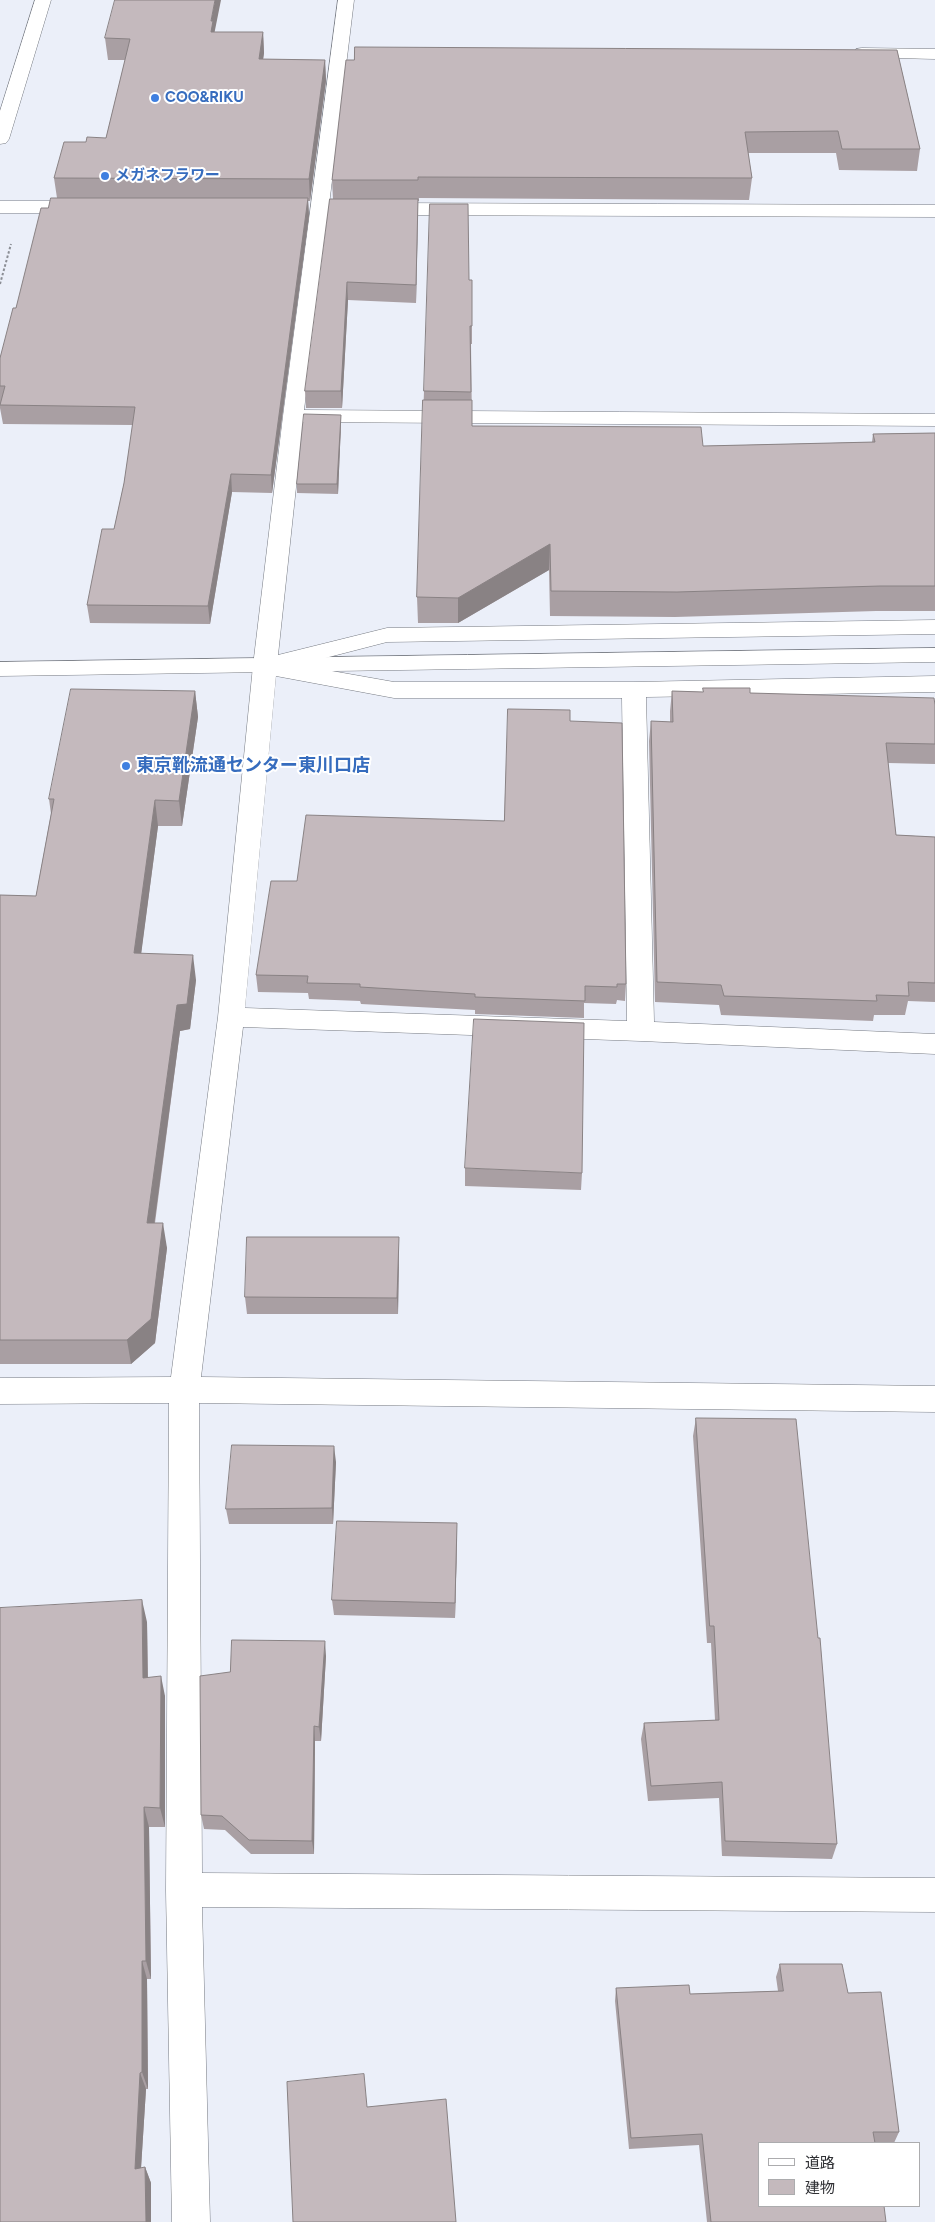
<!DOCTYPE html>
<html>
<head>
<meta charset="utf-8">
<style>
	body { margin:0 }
	#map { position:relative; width:935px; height:2222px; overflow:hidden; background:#ebeff9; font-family:Figtree,"Noto Sans JP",sans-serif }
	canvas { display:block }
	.legend { position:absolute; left:758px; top:2142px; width:162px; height:65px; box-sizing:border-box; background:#fff; border:1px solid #acacae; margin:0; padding:6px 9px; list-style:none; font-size:15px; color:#2f3034 }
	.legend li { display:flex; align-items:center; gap:10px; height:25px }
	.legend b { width:25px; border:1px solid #acacae }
</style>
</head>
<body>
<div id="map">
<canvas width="935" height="2222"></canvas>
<ul class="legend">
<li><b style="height:6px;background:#fff"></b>道路</li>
<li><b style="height:14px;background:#c4b9bd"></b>建物</li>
</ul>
</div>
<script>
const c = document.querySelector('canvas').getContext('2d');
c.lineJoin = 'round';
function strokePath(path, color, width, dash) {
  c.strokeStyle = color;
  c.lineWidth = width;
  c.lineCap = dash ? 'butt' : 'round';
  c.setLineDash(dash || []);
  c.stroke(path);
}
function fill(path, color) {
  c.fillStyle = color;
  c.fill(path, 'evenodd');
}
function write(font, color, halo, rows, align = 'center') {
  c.font = font + ' Figtree,"Noto Sans JP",sans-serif';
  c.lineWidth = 4;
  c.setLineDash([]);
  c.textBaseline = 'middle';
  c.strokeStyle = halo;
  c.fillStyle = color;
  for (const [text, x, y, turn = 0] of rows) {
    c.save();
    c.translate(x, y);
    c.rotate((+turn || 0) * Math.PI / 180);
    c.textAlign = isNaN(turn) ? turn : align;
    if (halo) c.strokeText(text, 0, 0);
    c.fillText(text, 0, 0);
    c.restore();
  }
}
const path = new Path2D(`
	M0,284L11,244`);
const street = new Path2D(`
	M338,0H354L304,410L935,414V426L303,422L278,655L387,628L935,620V634L387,642L298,665L394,682H634L935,676V692L646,697L654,1022L935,1034V1054L641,1041L243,1027L201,1377L935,1386V1412L199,1403L202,1873L935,1878V1912L202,1907L210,2222H172L166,1890L169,1403L0,1404V1378L171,1377L218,1017L253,666L283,416ZM276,676L394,698H622L627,1021L245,1008Z
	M862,48L935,49V59L856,57L854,53L856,49Z
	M0,201H86L93,203L95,207L93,211L86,213H0Z
	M381,203L935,205V217L381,215L374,213L372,209L374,205Z`);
const secondary = new Path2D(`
	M35,0H51L9,139L6,143L0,144V111Z
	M935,648V662L0,676V662Z`);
const wall = new Path2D(`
	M215,32H263L264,53L263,59L325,60L326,81L310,201H308L309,216L272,493L232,492L210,624L90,623L87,605L114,529L124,483L133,425L3,424L0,408V358L48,208L57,198L54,178L86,142L106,138L125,60H108L105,38Z
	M897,50L920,149L917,171L839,170L836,153H748L752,178L749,200L419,198V201H418L416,303L348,300L342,408H306L305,391L333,199L332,180Z
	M469,280H472V344H471L472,426L703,446L872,442L873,434L935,433V611H876L675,617L550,616L549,570L458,623H418L417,597L424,391Z
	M341,424L338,494L297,493V484Z
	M703,688L750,693L935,705V764L888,763L896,835L935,837V1002L908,1001L905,1015H874L873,1021L721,1015L719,1005L655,1002L649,741L651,721L670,722V711L672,691L703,692Z
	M195,691L198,717L182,826H158L141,953L196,980L190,1029L180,1031L155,1223L167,1248L155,1343L131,1364H0V895L36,896L51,814L49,799Z
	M570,721L626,984L625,1001L617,1000L616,1004L584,1003V1018L475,1014V1010L361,1004L360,1001L309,999L308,993L258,992L256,975L297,881L504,821Z
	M465,1168L582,1173L581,1190L465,1186Z
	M399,1254L398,1314H247L245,1297Z
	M696,1418L837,1844L832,1859L722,1856L719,1798L648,1801L641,1739L644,1723L715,1720L711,1643H707L693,1436Z
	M336,1462L333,1524H229L226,1509Z
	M457,1539L455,1618L334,1615L332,1600Z
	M147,1622L148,1677L165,1696V1827H149L151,1979H147L148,2089H146L141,2168L145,2167L151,2183V2222H0Z
	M326,1656L321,1741H315L314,1854H251L225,1830L204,1829L201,1815L230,1672Z
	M780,1964L848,1993L899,2132L894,2143H759L886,2222H707L699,2145L629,2149L615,2001L616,1988L690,1994L778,1991L776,1977Z`);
const shadedWall = new Path2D(`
	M215,0H221L214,35L211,32V21Z
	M263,32L264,53L260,81L259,59Z
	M325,60L326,81L310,201L309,179Z
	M308,198L309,216L272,493L271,475Z
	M418,199V216L416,303V285Z
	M347,282L348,300L342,408L341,391Z
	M341,415V424L338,494L337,484Z
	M231,474L232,492L210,624L208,606Z
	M550,544L549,570L458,623V598Z
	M195,691L198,717L182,826L179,801Z
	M155,800L158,826L138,978L134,953Z
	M193,955L196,980L190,1029L180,1031L151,1248L147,1223L177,1005Z
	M163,1223L167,1248L155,1343L131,1364L127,1340Z
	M399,1237V1254L398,1314L397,1298Z
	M334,1446L336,1462L333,1524L332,1508Z
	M457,1523V1539L455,1618V1603Z
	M142,1600L147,1622L148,1699L143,1678Z
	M325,1641L326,1656L321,1741L319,1727Z
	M161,1676L165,1696V1827L160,1808Z
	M314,1726L315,1741L314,1854L312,1841Z
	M144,1807L149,1827L151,1979L146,1961Z
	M142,1961L147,1979L148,2089L142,2072Z
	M140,2073L146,2089L140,2184L135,2169Z
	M145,2167L151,2183V2222H146Z`);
const building = new Path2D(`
	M115,0H215L211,21H213L211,32H263L259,59L325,60L309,179L54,178L64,142H86L87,137L106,138L130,39L105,38Z
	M355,47L897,50L920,149H842L838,131L745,132L752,178L418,177V180H332L346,60H354Z
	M51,198H308L271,475L231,474L208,606L87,605L102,529H114L124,483L135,407L0,405L5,386H0V358L13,308H16L41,208H48Z
	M330,199H418L416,285L347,282L341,391H305Z
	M430,204H468L469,280H472V326H470L471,392L424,391Z
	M423,400H472V426L701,427L703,446L875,442L873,434L935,433V586H880L677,592L551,591L550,544L458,598L417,597Z
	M304,414L341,415L337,484H297Z
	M703,688H750V693L934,698L935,705V744L886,743L896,835L935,837V983L908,982L909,996L876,995L877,1001L724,996L721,985L657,982L651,721L673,722L672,691L703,692Z
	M71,689L195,691L179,801L155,800L134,953L193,955L187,1004L177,1005L147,1223H163L151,1319L127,1340H0V895L36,896L54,799H49Z
	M508,709L570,710V721L622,723L626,984H617V987L585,986V1001L475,997V994L360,987V984L307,983L308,976L256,975L271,881H297L306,815L504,821Z
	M474,1019L584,1023L582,1173L465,1168Z
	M247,1237H399L397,1298L245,1297Z
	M696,1418L796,1419L818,1638H820L837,1844L725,1841L722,1782L651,1786L644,1723L719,1720L714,1626H710Z
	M232,1445L334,1446L332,1508L226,1509Z
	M337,1521L457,1523L455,1603L332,1600Z
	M142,1600L143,1678L161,1676L160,1808L144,1807L146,1961H142V2072L140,2073L135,2169L145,2167L146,2222H0V1608Z
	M232,1640L325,1641L319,1727L314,1726L312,1841L249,1840L222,1816L201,1815L200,1676L230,1672Z
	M780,1964H842L848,1993L881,1992L899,2132H873L875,2143H759V2206H884L886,2222H711L702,2134L631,2138L616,1988L689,1985L690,1994L783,1991Z
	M364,2074L367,2107L446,2099L456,2222H293L287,2082Z`);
const markers = [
	[155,98,5,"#3f7fe0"],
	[105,176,5,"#3f7fe0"],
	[126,766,5,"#3f7fe0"]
];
const farShopnames = [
	["COO&RIKU",165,98],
	["メガネフラワー",115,176]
];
const shopNames = [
	["東京靴流通センター東川口店",136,766]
];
strokePath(street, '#767a82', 1);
strokePath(secondary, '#767a82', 1);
strokePath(path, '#8b8e95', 2, [2.5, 2]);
fill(street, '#fff');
fill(secondary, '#fff');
fill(wall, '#a99fa3');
fill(shadedWall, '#898284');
fill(building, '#c4b9bd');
strokePath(building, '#898284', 1);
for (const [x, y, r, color] of markers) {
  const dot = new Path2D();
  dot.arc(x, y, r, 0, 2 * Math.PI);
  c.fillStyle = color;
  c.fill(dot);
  strokePath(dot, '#fff', 2);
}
write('bold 15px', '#366cbe', '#fff', farShopnames, 'left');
write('bold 18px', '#366cbe', '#fff', shopNames, 'left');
</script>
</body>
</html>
